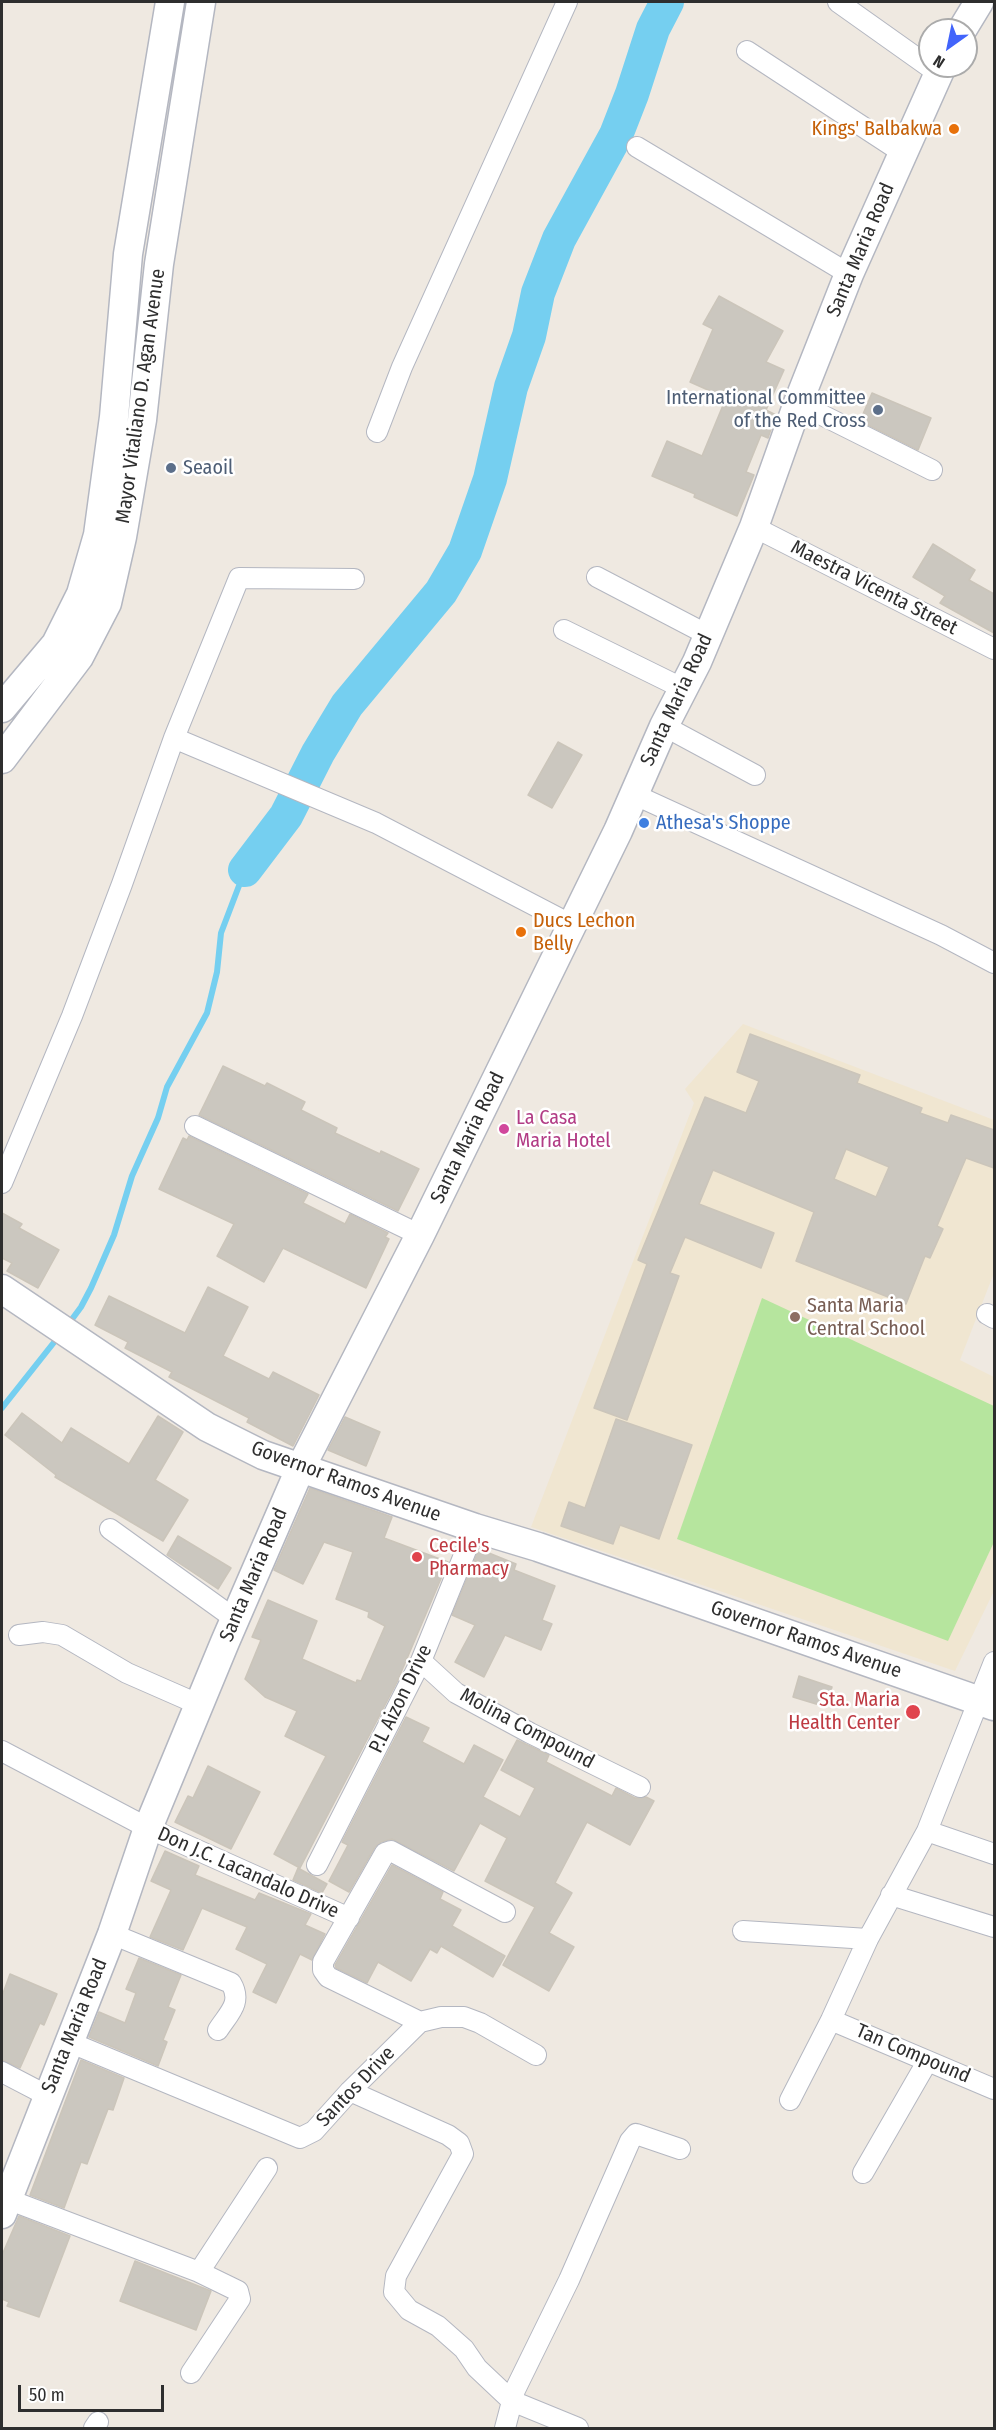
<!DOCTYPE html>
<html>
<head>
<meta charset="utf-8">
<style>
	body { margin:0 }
	#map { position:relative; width:996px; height:2430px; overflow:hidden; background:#efe9e1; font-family:"Fira Sans Condensed",sans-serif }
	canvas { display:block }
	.frame { position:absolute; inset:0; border:3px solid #2e2e2e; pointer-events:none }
	.north { position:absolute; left:918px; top:18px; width:60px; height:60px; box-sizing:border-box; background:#fff; border:2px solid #ababab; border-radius:50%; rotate:213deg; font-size:16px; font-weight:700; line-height:24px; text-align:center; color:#2e2e2e }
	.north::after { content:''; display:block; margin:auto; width:21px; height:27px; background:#4264fb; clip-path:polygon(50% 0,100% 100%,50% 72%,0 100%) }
	.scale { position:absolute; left:18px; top:2385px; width:146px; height:27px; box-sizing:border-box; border:3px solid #2e2e2e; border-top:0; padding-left:8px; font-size:18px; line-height:21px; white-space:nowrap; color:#2e2e2e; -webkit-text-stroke:4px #fff; paint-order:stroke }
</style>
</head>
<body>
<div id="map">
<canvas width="996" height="2430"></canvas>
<div class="frame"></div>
<div class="north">N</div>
<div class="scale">50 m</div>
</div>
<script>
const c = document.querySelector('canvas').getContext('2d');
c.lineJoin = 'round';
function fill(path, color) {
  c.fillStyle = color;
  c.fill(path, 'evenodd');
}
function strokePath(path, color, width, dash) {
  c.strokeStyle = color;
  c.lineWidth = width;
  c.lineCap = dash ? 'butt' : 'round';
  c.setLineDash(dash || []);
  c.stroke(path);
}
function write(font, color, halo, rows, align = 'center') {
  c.font = font + ' "Fira Sans Condensed",sans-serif';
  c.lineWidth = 5;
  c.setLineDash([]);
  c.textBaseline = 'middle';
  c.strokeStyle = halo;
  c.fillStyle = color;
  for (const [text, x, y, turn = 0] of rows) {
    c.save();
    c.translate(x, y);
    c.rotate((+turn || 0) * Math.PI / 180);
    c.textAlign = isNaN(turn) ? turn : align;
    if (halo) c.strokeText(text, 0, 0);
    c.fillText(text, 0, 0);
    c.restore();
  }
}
const education = new Path2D(`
	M743,1024L994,1120V1273L960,1360L994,1377V1591L955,1671L531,1527L694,1103L685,1089Z`);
const green = new Path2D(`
	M762,1298L994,1406V1542L948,1641L677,1539Z`);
const stream = new Path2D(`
	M67,1326L81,1307L91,1288L114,1235L132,1176L158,1118L167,1087L207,1013L217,972L221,933L245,870
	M2,1408L59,1336`);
const river = new Path2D(`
	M245,870L286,816L318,753L347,705L441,592L465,551L490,479L511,387L529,336L538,293L559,239L616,135L632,94L653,29L667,2`);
const building = new Path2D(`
	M719,296L783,331L766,362L784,370L766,410L776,415L768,438L761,435L746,472L754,475L737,516L694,497L695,494L652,476L667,441L702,456L726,398L690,382L713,329L703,324Z
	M872,393L931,418L918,450L860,421Z
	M933,544L975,570L969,580L994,594V633L940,603L945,596L913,577Z
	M558,742L582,755L552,808L528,795Z
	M750,1034L860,1075L857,1083L922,1108L920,1113L948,1123L951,1115L994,1130V1168L966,1158L937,1226L943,1229L930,1258L925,1256L906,1304L796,1261L814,1212L713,1170L699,1204L774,1233L761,1268L685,1237L670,1273L679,1276L627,1420L594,1408L647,1264L638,1260L705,1097L746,1113L759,1081L737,1072ZM846,1149L889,1167L876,1197L834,1179Z
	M223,1066L265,1086L267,1083L305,1102L301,1110L337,1128L335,1133L380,1154L381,1151L419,1169L398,1211L199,1115Z
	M189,1136L308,1194L303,1203L345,1224L350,1214L388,1233L385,1237L389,1239L366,1288L283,1248L264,1282L217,1256L234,1224L159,1189L183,1138L187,1140Z
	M2,1213L22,1224L19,1228L59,1250L38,1288L7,1271L12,1263L2,1258Z
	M208,1287L248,1307L223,1356L269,1379L273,1372L319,1395L293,1446L247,1422L249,1418L169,1377L172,1372L125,1348L128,1342L95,1325L109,1296L185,1333Z
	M22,1413L62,1443L71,1428L129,1464L158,1416L183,1432L155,1480L188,1500L163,1541L55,1477L56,1475L5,1435Z
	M345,1417L380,1432L366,1466L328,1450Z
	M616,1419L692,1445L659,1539L620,1525L613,1544L561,1526L569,1502L585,1508Z
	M310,1488L392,1517L384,1538L448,1562L397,1682L300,1868L274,1854L326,1756L285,1736L297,1711L265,1697L245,1679L261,1640L252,1637L268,1600L317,1621L302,1659L356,1683L357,1680L361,1681L385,1626L368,1617L369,1612L336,1599L353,1552L324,1542L303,1584L274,1570Z
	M178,1536L231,1568L218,1589L167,1555Z
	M479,1549L516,1564L514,1570L555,1586L542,1620L552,1624L541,1650L505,1635L484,1677L455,1662L475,1625L452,1615Z
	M799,1676L832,1687L826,1707L793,1697Z
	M406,1717L429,1728L422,1742L464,1764L474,1745L503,1760L483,1797L520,1817L535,1788L501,1770L517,1740L549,1755L546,1762L612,1796L616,1788L635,1798L646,1797L654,1801L630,1845L587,1822L555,1883L572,1893L549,1933L574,1947L549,1991L503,1965L535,1907L485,1881L507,1838L480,1823L454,1871L392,1839L381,1842L375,1847L349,1892L329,1881L348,1845L342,1842Z
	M208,1766L260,1792L231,1849L175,1822L188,1796L193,1798Z
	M165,1851L199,1866L195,1875L255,1900L259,1893L311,1914L305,1925L325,1934L312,1960L300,1954L276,2003L253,1992L267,1964L236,1949L247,1927L202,1908L183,1950L150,1937L171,1890L151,1881Z
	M392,1865L443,1892L440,1899L461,1910L452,1926L505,1956L493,1977L441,1946L437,1953L430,1949L411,1981L378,1962L367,1983L336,1968L335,1965Z
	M298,1868L327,1884L322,1893L293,1880Z
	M139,1958L181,1975L168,2007L175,2010L163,2040L167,2042L158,2066L89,2037L99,2012L125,2023L136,1993L126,1989Z
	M10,1974L57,1994L44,2025L40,2023L20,2068L2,2060V1996Z
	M81,2060L124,2078L113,2110L108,2109L87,2164L81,2162L64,2208L30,2195Z
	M19,2216L70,2236L39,2317L7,2306L9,2302L2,2299V2255Z
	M135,2261L211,2291L196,2330L120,2301Z`);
const street = new Path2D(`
	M838,2L938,73
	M747,51L903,153
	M637,147L849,274
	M798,403L932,470
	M377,432L402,367L567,2
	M754,527L994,649
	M597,577L708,635
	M564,630L684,689
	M664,726L755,775
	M174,738L376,823L572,925
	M633,794L941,935L994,963
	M195,1126L420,1235
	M2,1183L72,1016L122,884L174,738L239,578L354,579
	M987,1314L994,1318
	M110,1529L235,1619
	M19,1635L43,1632L62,1635L127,1673L200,1705
	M421,1661L456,1693L530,1733L640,1787
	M2,1751L148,1828L349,1918
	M927,1831L994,1854
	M317,1865L421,1661L475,1528
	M891,1895L994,1927
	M743,1931L868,1939
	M112,1934L231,1983C243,2003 228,2014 218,2030
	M831,2020L994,2089
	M420,2022L328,1977L323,1970V1962L385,1853L391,1851L505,1912
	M69,2042L300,2138L314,2131L350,2091L420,2022L441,2017H464L480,2023L536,2055
	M2,2072L48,2096
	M350,2091L448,2135L459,2143L463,2154L396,2276L394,2292L409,2310L438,2326L464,2349L477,2368L512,2401L578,2428
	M790,2100L831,2020L868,1939L927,1831L994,1662
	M863,2173L927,2062
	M7,2199L199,2272L238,2291L240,2299L191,2373
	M199,2272L267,2168
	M94,2428L98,2422
	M505,2428L515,2390L569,2280L630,2141L636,2134L680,2149`);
const secondary = new Path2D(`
	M962,30L979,2
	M2,708L56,644L81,594L98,535L114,417L128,254L170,2
	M2,759L79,657L107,603L122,537L142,420L159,264L201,2
	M2,1289L207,1427L263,1455L475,1528L538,1547L994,1706
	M2,2214L112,1934L148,1828L225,1642L300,1469L420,1235L618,831L664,726L697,662L754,527L798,403L849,274L942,66`);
const markers = [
	[954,129,6,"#e8710a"],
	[878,410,6,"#5c6f8a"],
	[171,468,6,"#5c6f8a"],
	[644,823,6,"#3f7fe0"],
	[521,932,6,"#e8710a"],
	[504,1129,6,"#d1479c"],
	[795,1317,6,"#8d6e63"],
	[417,1557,6,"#e0444e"],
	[913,1712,8,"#e0444e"]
];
const foodNames = [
	["Kings' Balbakwa",942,129],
	["Ducs Lechon",533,921,"left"],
	["Belly",533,944,"left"]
];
const streetNames = [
	["Santa Maria Road",861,250,-67],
	["Mayor Vitaliano D. Agan Avenue",141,396,-82],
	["Maestra Vicenta Street",874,588,27],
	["Santa Maria Road",677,700,-65],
	["Santa Maria Road",468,1138,-64],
	["Governor Ramos Avenue",346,1482,20],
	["Santa Maria Road",254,1575,-67],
	["Governor Ramos Avenue",806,1640,19],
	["P.L Aizon Drive",401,1699,-64],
	["Molina Compound",527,1729,28],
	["Don J.C. Lacandalo Drive",248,1873,24],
	["Santa Maria Road",75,2026,-68],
	["Tan Compound",913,2054,23],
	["Santos Drive",356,2087,-46]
];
const serviceNames = [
	["International Committee",866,398],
	["of the Red Cross",866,421],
	["Seaoil",183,468,"left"]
];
const shopNames = [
	["Athesa's Shoppe",656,823]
];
const hotelNames = [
	["La Casa",516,1118],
	["Maria Hotel",516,1141]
];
const educationNames = [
	["Santa Maria",807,1306],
	["Central School",807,1329]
];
const healthNames = [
	["Cecile's",429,1546],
	["Pharmacy",429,1569],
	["Sta. Maria",900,1700,"right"],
	["Health Center",900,1723,"right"]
];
fill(education, '#f0e6d1');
fill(green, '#b6e59e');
strokePath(stream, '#75cff0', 6);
strokePath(river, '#75cff0', 34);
fill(building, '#cbc7bf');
strokePath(building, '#cbc5ba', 1.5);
strokePath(street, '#b4b7c1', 22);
strokePath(secondary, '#b4b7c1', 31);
strokePath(street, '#fff', 20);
strokePath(secondary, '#fff', 28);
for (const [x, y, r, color] of markers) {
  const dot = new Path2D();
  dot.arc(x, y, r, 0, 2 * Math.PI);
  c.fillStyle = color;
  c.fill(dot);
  strokePath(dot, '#fff', 2);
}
write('20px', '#c56008', '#fff', foodNames, 'right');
write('20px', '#2e2e2e', '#fff', streetNames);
write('20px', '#4e5e75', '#fff', serviceNames, 'right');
write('20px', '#366cbe', '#fff', shopNames, 'left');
write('20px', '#b23c85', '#fff', hotelNames, 'left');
write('20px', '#785e54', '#fff', educationNames, 'left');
write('20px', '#be3a42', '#fff', healthNames, 'left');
</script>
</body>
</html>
